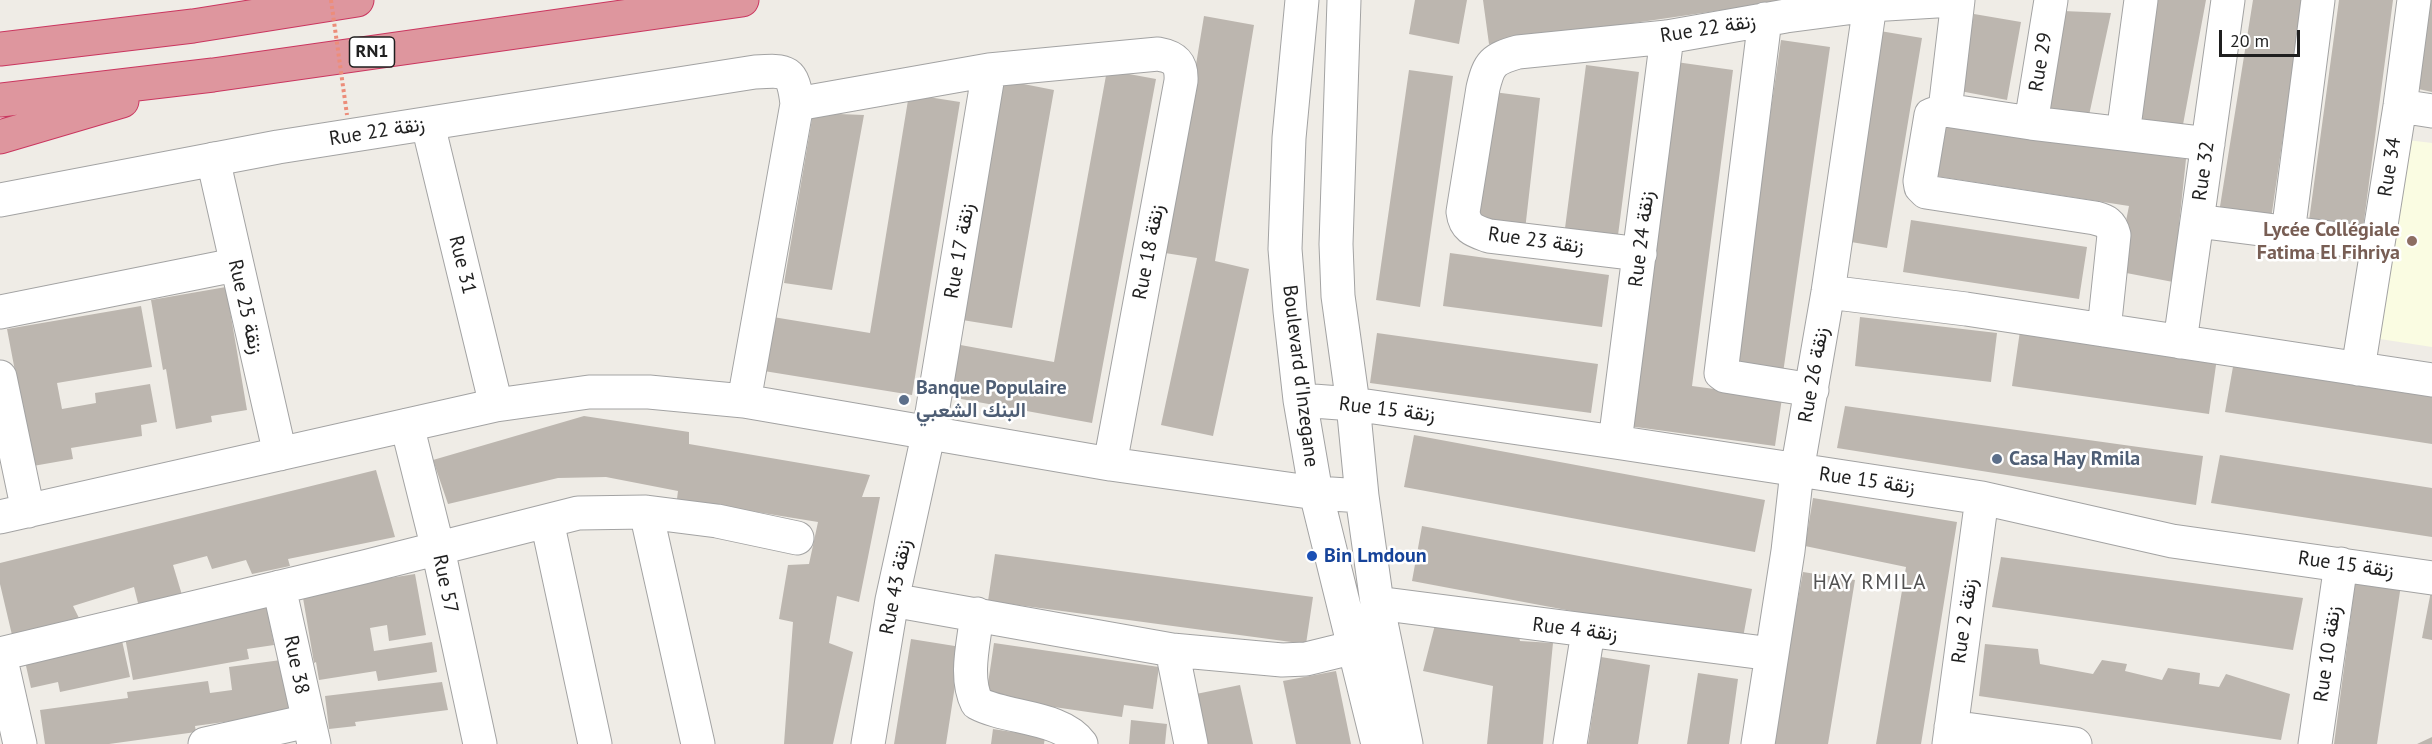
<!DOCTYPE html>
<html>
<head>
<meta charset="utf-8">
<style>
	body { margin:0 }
	#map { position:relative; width:2432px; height:744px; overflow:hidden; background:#efece6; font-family:"PT Sans",sans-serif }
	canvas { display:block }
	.scale { position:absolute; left:2219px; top:30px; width:81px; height:27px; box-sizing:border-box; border:3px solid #1f1f1f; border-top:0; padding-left:8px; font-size:18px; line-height:21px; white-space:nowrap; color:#1f1f1f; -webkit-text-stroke:4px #fff; paint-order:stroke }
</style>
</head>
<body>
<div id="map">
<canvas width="2432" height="744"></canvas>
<div class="scale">20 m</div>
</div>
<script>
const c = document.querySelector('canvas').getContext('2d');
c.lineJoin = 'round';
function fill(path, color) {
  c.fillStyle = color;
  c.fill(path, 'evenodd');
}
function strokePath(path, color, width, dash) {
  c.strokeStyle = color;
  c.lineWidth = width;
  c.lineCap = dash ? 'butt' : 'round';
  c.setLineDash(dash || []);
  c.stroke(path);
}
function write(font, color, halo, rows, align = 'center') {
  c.font = font + ' "PT Sans",Vazirmatn,sans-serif';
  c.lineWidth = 5;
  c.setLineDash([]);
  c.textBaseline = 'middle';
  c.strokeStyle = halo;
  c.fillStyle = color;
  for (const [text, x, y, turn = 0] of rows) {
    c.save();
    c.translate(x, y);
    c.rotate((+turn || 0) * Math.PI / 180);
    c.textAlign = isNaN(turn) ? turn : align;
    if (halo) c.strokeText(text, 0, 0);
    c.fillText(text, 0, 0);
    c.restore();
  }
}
const education = new Path2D(`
	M2407,140L2432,143V347L2380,339Z`);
const building = new Path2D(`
	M1415,0H1467L1459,44L1409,34Z
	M1483,0H1785V1L1489,44Z
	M2152,0H2206L2182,130L2137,122Z
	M2253,0H2303L2270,226L2218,219Z
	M2339,0H2393L2362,236L2308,228Z
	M2429,0H2432V92L2414,88Z
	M2063,11L2111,13L2088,120L2046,111Z
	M1974,14L2021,22L2007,100L1960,91Z
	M1204,16L1254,25L1215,261L1249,269L1213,436L1161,425L1197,258L1165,253Z
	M1880,31L1922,38L1887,248L1845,241Z
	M1781,40L1830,47L1783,373L1734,366Z
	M1669,61L1733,70L1692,386L1782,398L1775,446L1621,425Z
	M1586,65L1639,72L1617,243L1564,236Z
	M1107,70L1156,79L1092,423L945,396L955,344L1054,362Z
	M1409,70L1453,76L1420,307L1376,300Z
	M1003,80L1054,90L1012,328L956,319Z
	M1486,91L1540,98L1525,230L1471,224Z
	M909,94L960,102L912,395L764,371L773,317L870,333Z
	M813,113L864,115L832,290L784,283Z
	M1945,124L2186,159L2173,282L2116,271L2129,206L1935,176Z
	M1911,220L2087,247L2079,299L1903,272Z
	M1450,253L1609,275L1602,327L1443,306Z
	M226,287L247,410L211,416L212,422L176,429L166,369L163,370L151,300Z
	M141,306L152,367L57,383L62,409L96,403L95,393L150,384L157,422L141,425L142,436L71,448L73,459L33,466L7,329Z
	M1860,317L1997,333L1991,382L1855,366Z
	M2020,331L2217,358L2209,414L2012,386Z
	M1377,333L1598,364L1591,413L1370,383Z
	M2234,361L2432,391V444L2225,412Z
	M1845,406L2203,456L2196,505L1837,448Z
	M584,416L689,432V444L870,475L862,497H880L859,602L837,596L829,643L853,652L833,744H784L793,622L779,619L788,565L809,564L818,522L677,499L678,491L606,477L558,478L448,504L433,460Z
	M1414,435L1765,500L1755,552L1404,487Z
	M2220,455L2432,488V537L2211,503Z
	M376,470L395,537L288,559L290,566L252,574L246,560L212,569L207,556L173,565L182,595L139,607L134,587L73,606L79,618L12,635L0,584V563Z
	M1813,498L1957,522L1921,744H1876L1906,567L1805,546Z
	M1422,526L1752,589L1742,643L1412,581Z
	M995,554L1313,597L1306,644L988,601Z
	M2001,557L2303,598L2293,650L1992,607Z
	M1803,572L1855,580L1828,744H1771Z
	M415,574L426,635L389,641L387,625L370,628L374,651L432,642L437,672L378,681L376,671L319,680L316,662L314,663L302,592Z
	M2356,577L2401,585L2377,744H2334Z
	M2431,591H2432V640L2422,638Z
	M267,607L274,645L247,649L249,659L133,680L124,632Z
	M1436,621L1517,628L1520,641L1553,643L1543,744H1487L1493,686L1423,671Z
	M121,636L130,677L60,692L58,682L31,688L24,657Z
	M911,639L961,647L946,744H894Z
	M994,643L1159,667L1153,709L1124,705L1122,717L986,697Z
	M1985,644L2038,649L2040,664L2093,674L2102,660L2127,664L2125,671L2162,680L2168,668L2200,673L2199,684L2219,687L2226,674L2290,694L2281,740L1979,696Z
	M1601,657L1650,665L1638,744H1588Z
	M281,660L290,713L195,726L196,732L109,744H45L40,710L128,698L127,692L208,681L210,693L232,690L229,667Z
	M1336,671L1351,744H1296L1283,681Z
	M1698,673L1738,679L1729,744H1687Z
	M442,682L448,710L355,722L356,726L329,729L325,696Z
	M1240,685L1253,744H1206L1196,694Z
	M1131,720L1167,724L1165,744H1129Z
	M993,729L1045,737L1044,744H991Z
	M2432,737V744H2417Z`);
const minor = new Path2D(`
	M1302,0L1289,138L1285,249L1290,311L1300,400L1316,493L1378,744
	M1344,0L1336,244L1338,296L1353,404L1362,496L1377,603L1406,744
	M1958,0L1945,110L2031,123L2208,144
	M1765,19L1721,373L1725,376L1812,390
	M797,104L989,70L1158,54C1175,57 1182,63 1181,81L1110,464
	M2400,106L2432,111
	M1945,110L1931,115L1920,181L1921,187L1926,192L2095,218C2106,221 2111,223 2114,235L2104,330
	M2031,123L2051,0
	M428,125L496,405
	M2123,134L2141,0
	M213,159L280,454
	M0,200L278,147L755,72C788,70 793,70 797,104L744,401
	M2197,221L2378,244
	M2288,233L2318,0
	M1640,254L1489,236C1475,231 1465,229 1463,212L1483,88C1489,63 1493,59 1518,52L1667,37L1786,16L1870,5L1953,0
	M1828,292L1966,309L2432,380
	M0,312L235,265
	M2180,342L2228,0
	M2358,369L2400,106L2414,0
	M0,377L28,511
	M1300,400L1353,404L1615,442L1982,498L2172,541L2432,578
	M407,425L438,549L480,744
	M1615,442L1667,37
	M646,512L698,744
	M0,517L496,405L589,392H649L744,401L1110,464L1316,493L1362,496
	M547,521L595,744
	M279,587L314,744
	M892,600L1172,650L1282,660L1306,659L1355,647
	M1377,603L1772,654
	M977,614C974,642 964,677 977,703C1007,719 1061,716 1081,744
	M1172,650L1191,744
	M0,654L364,567L578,513L646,512L717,521L797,538
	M0,655L20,744
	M1951,727L2075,744
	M205,744L308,721
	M868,744L892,600L929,431L989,70
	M1570,744L1588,632
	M1758,744L1788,551L1797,471L1828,292L1870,5
	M1949,744L1982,498
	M2315,744L2341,564`);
const highway = new Path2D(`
	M0,49L193,26L357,0
	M0,100L213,75L742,0
	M0,137L122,101`);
const pathBridge = new Path2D(`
	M331,0L347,115`);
const markers = [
	[2412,241,6,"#8d6e63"],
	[904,400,6,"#5c6f8a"],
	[1997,459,6,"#5c6f8a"],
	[1312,556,6,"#1a4fb4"]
];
const shields = [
	[372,52,45]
];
const shieldNames = [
	["RN1",372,52]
];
const streetNames = [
	["Rue 22 زنقة",1708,29,-9],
	["Rue 29",2041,62,-81],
	["Rue 22 زنقة",377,132,-9],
	["Rue 34",2390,167,-81],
	["Rue 32",2204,171,-82],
	["Rue 24 زنقة",1642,239,-83],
	["Rue 23 زنقة",1536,241,8],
	["Rue 17 زنقة",960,251,-80],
	["Rue 18 زنقة",1149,252,-79],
	["Rue 31",462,265,76],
	["Rue 25 زنقة",245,307,77],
	["Rue 26 زنقة",1814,375,-80],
	["Boulevard d'Inzegane",1300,376,83],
	["Rue 15 زنقة",1387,410,7],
	["Rue 15 زنقة",1867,481,8],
	["Rue 15 زنقة",2346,565,8],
	["Rue 57",445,584,78],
	["Rue 43 زنقة",896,587,-79],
	["Rue 2 زنقة",1965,621,-82],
	["Rue 4 زنقة",1575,630,7],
	["Rue 10 زنقة",2328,654,-82],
	["Rue 38",296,665,78]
];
const educationNames = [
	["Lycée Collégiale",2400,230],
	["Fatima El Fihriya",2400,253]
];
const serviceNames = [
	["Banque Populaire",916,388],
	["البنك الشعبي",916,411],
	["Casa Hay Rmila",2009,459]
];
const transitNames = [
	["Bin Lmdoun",1324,556]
];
const neighbourhoodNames = [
	["HAY RMILA",1870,583]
];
fill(education, '#fafce2');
fill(building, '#bcb6af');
strokePath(minor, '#a3a3a3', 35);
strokePath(highway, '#ca365f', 35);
strokePath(minor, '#fff', 33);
strokePath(highway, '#de969e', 33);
strokePath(pathBridge, '#ec8d7a', 4, [3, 3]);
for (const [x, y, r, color] of markers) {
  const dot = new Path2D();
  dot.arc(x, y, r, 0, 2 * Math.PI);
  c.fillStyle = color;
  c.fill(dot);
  strokePath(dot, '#fff', 2);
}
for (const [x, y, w] of shields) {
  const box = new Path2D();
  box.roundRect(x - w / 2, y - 15, w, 30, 4.5);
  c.fillStyle = '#fff';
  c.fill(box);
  strokePath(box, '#1f1f1f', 1.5);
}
write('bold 18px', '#1f1f1f', null, shieldNames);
write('20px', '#1f1f1f', '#fff', streetNames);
write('bold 20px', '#785e54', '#fff', educationNames, 'right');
write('bold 20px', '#4e5e75', '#fff', serviceNames, 'left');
write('bold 20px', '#164399', '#fff', transitNames, 'left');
c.letterSpacing = '1.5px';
write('21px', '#525252', '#fff', neighbourhoodNames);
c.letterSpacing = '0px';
</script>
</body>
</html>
